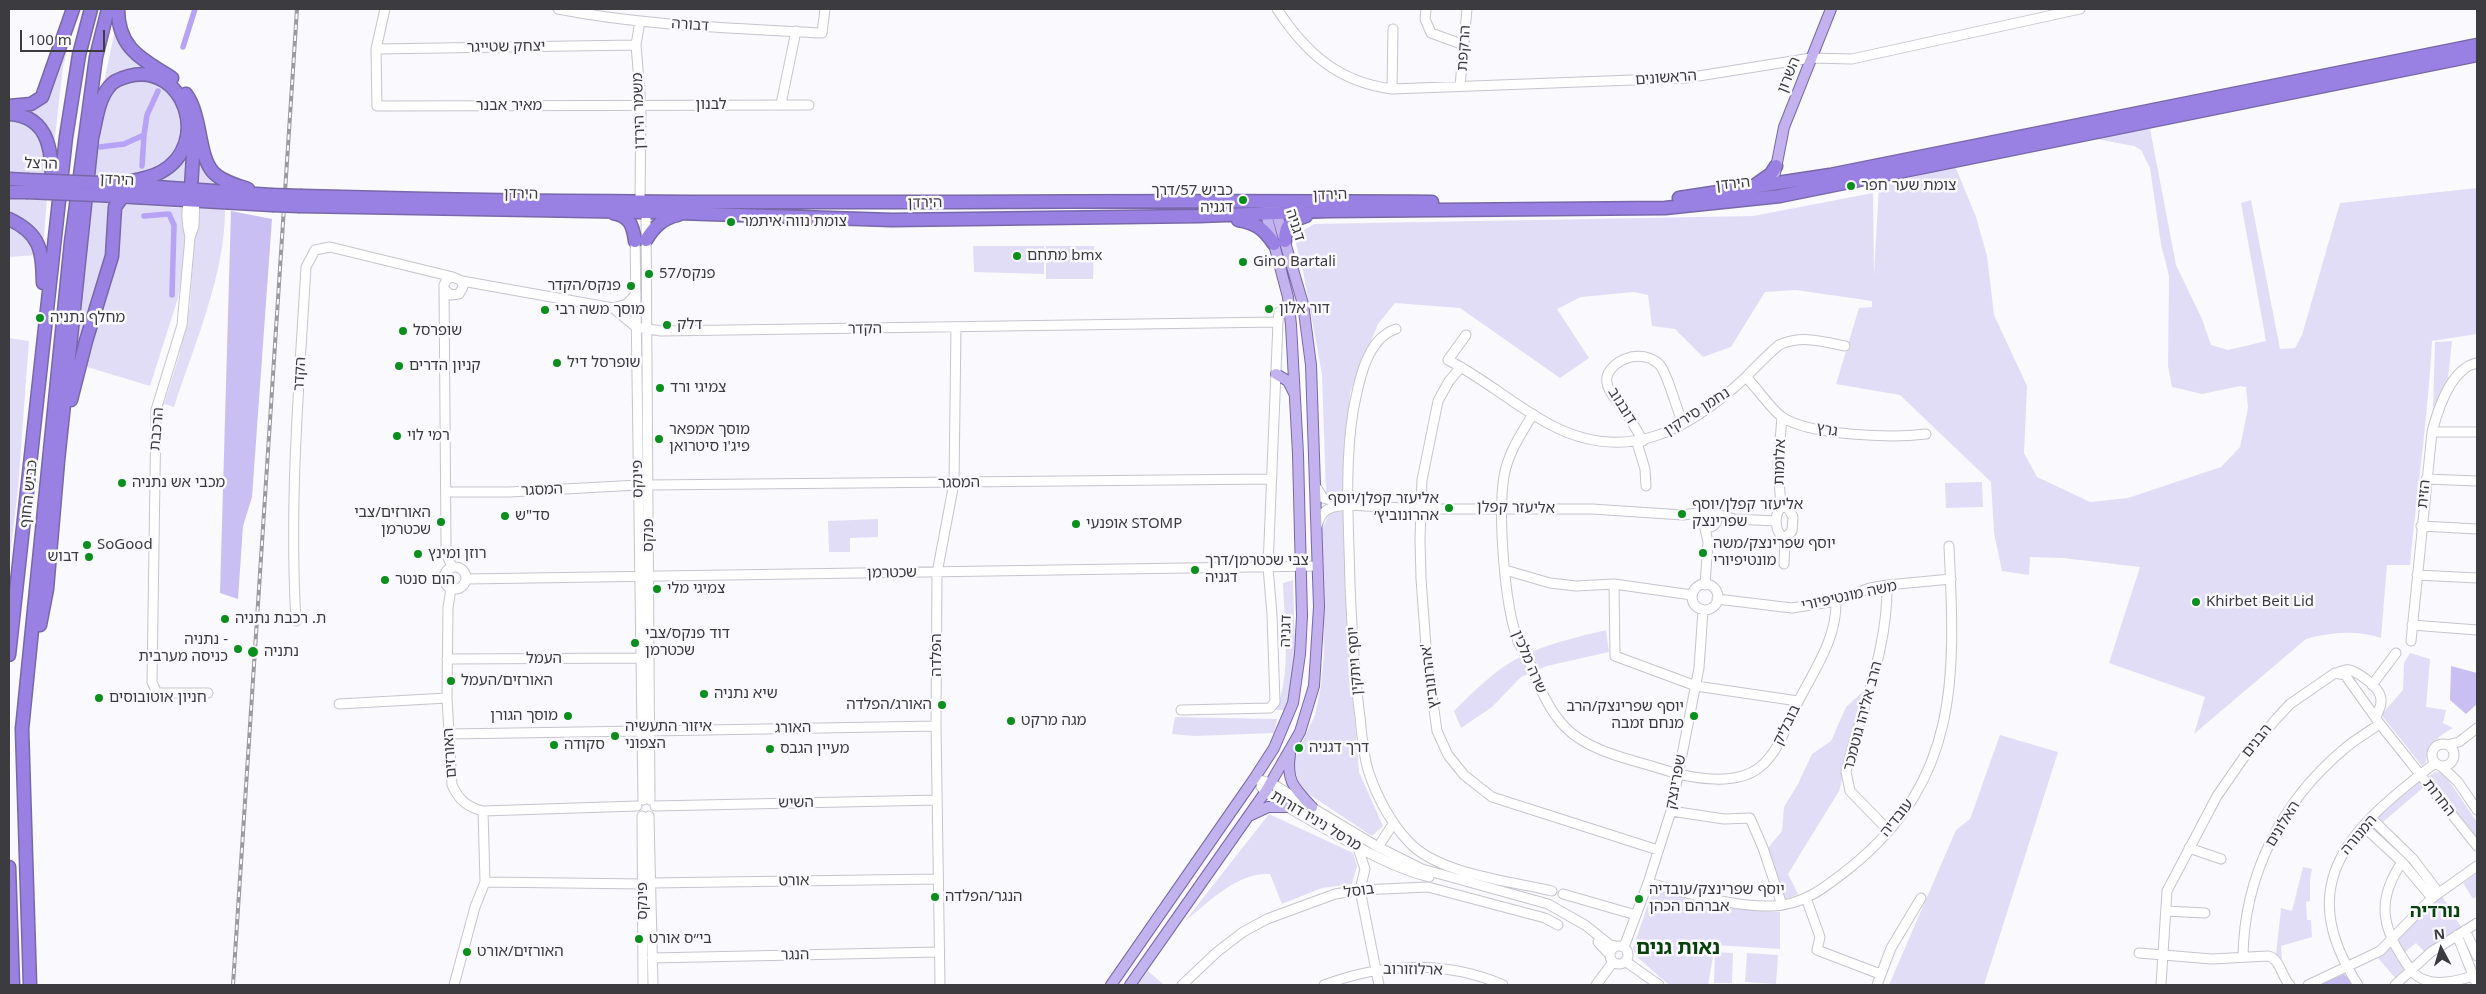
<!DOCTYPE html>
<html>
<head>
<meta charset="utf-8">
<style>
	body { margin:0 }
	#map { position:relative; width:2486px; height:994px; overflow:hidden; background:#faf9fe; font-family:"Noto Sans",sans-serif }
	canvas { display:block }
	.frame { position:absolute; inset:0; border:10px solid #3c3b3f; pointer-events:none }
	.north { position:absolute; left:2416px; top:924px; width:50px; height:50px; -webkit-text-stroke:4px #faf9fe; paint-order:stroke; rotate:354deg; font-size:14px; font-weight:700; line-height:20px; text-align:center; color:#3c3b3f }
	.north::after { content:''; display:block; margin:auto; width:18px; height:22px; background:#3c3b3f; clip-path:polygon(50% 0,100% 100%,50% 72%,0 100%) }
	.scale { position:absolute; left:20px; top:30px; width:85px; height:22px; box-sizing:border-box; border:2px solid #3c3b3f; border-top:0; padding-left:6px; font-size:15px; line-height:18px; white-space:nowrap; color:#3c3b3f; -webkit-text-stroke:4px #faf9fe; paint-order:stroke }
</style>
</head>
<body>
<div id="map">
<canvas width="2486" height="994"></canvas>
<div class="frame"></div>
<div class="north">N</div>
<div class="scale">100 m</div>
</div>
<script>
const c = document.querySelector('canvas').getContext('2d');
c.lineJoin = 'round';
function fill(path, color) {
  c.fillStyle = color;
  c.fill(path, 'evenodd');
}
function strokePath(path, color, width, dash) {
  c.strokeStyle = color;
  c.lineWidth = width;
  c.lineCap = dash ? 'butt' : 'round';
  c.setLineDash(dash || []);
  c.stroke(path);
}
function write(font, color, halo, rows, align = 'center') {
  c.font = font + ' "Noto Sans","Noto Sans Hebrew",sans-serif';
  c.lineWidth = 5;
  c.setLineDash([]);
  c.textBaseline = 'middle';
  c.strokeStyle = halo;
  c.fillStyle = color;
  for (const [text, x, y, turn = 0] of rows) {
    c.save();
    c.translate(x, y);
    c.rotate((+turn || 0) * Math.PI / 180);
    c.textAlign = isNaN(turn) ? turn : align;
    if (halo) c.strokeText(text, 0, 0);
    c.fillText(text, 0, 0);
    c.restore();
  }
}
const green = new Path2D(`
	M77,9L63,67L53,154L51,143L9,109L32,107Z
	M116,25L178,85L188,101L189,187L134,183L177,163L188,111L150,75L103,87Z
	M132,78L157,82L181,106L182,146L158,170L112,179L91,178C93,160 100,101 111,90C116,85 126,82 132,78Z
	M9,117L38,130L48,168L45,176L9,175Z
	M2150,129L2176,265L2202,319L2211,345L2228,350L2266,341L2241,203L2251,200L2280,349L2295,348L2302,335L2340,203L2477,188V334L2432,341C2428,416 2417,490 2410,565H2387L2381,638C2355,630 2331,632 2306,639L2194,734L2205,697L2109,663L2140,567L2063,558L2030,557L2029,575L2002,571L1994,533L1991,482L1900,395L1836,384L1859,308L1872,307V301L1796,290L1765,292L1731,347L1703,357L1675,329L1652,326L1648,295L1634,292L1581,297L1557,309L1589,358L1560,378L1460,308L1395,303L1378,324L1350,393L1344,496L1326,493L1322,374L1303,271L1294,236L1314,224L1753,216L1873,193L1874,276L1879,186L1955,166L1976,217L1987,256L1994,315L2027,386L2024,453L2037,477L2090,502L2128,498L2221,467L2240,447L2248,408L2246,387L2240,386L2202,394L2172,387L2168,366L2169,276L2161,244L2150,168L2141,150L2134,146L2091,138Z
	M196,130L204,162L250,192L192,187Z
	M9,197L47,199L43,247L9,215Z
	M91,200L113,202L108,250L76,363H72Z
	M122,204L184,208L187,241L178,298L150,386L84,366Z
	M199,206L225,207C226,273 194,345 174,407L164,404L179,356L190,306L194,239L198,226Z
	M9,224L31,236L37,255L9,257Z
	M973,246H1044V274L974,272Z
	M1046,246H1094L1093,279H1046Z
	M9,338L29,341L18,488L9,565Z
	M2452,341L2448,379L2433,412L2435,342Z
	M1982,482L1983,507L1946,508L1945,483Z
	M1334,512H1344L1348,639L1359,772L1383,826L1372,836L1301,789L1295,770V758L1315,715L1321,686L1324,653L1322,529L1328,516Z
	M878,519V537L850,538V552H829L828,521Z
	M1293,580L1295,652L1286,710H1276C1292,672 1284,623 1283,583Z
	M1606,630L1609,652L1547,666L1521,677L1492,707L1461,728L1454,711C1473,692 1496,669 1520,657C1547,644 1577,637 1606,630Z
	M2410,653L2430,659L2426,707L2446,710L2443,723L2453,728C2443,733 2433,741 2428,751C2426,757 2428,761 2422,766L2383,717V713L2403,690L2404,663Z
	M1866,689L1839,791L1788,874L1798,894L1783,901L1768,848L1782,831L1784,807L1798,784L1812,754L1831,741L1846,707Z
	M1175,717L1277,719L1274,733L1195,736L1172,734Z
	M2000,735L2058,752L1984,985H1889L1956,830L1970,819Z
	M2435,772H2441L2445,775L2477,822V841L2427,778Z
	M2420,781L2424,787L2383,822L2378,817Z
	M1269,814L1353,853L1357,866L1352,884L1322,888L1282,904L1270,874C1237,872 1209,902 1185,921Z
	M2303,867L2312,869L2310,880V901L2306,902L2307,920H2311L2312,937L2281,946L2282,960L2276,954L2281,908L2292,911Z
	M2477,873V896L2473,899L2463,883Z
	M1654,887L1737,909L1780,912V949L1715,945L1708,985H1669L1636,956L1633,948Z
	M2442,896L2461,927L2425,952L2416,943L2405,952L2396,940L2433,901Z
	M2391,947L2405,968L2396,979L2378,958Z
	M1715,952L1733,953L1732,983H1714Z
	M1747,953L1778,955L1776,984L1745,982Z
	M1148,971L1164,985H1137Z`);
const forest = new Path2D(`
	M231,211L272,219L252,497L243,526L238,599L220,593Z
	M2451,666L2477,673V704L2466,714L2450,700Z
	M2344,974L2354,985H2319Z`);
const canal = new Path2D(`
	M183,47L195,9
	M100,147L124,144L144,135L147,115L158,91
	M142,166L144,135
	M144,216L169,214L174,225L172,295`);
const minor = new Path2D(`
	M385,9L376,49L377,106L809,105
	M558,9C645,26 734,28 822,33L825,9
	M1277,9C1306,53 1338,82 1392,89L1686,78L1811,58L1852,59L2080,9
	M1426,9L1425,19L1431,33L1464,45
	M376,49L636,45
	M1460,86L1467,9
	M1392,89L1393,29
	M781,104L796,31
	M195,196L194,226L190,237L182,325L156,410L152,682L157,693H208
	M638,205L640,201L641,105L636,45L640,21
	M644,208L646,218L650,800
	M635,235L643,800
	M190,237C187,226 184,205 192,197
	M462,281L613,308L636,327L661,331L1278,322
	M445,290L451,295L459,294L463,287L462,281L453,277L447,279L444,285L446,543V553L452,567
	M613,308L627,304L636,294
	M1396,329C1366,338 1358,385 1353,412C1344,469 1349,528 1350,585C1352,630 1354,673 1360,717C1362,736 1363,755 1369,773C1377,797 1391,823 1408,841C1437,874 1510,881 1552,891
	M1466,335L1448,360C1485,379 1515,406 1551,425C1627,465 1689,430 1746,377C1757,366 1767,355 1779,345C1802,335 1821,341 1845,346
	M1461,367L1449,381L1438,401L1422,480L1420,539L1421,579L1427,660L1437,731L1448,755L1464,775L1492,797L1658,850
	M1746,377C1757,388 1770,408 1782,417C1811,436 1892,438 1926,434
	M1533,414C1521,434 1508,453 1504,476C1498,514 1504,604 1518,641C1522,650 1528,659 1532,668C1540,689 1549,710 1565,727C1590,753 1635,760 1668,771C1694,779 1737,786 1760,767C1779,752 1787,724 1798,702C1814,670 1837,639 1836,601
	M2432,432H2477
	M1643,441C1637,431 1632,421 1625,412C1617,399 1598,384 1611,369C1616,363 1623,359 1631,357C1641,355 1651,357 1659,364C1667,372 1677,410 1683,424
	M1637,443L1645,469L1646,486
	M2426,479L2477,481
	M648,485L1270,479
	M1315,485L1323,498L1348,505L1421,509H1592L1683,515L1705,512
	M446,492H509L638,485
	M1781,507L1778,465L1782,417
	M1781,507L1788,508L1793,517L1792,531L1785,538C1774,533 1774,515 1781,507Z
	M1701 519a8 8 0 1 1 16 0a8 8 0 1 1-16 0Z
	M1714,513L1734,519L1776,521
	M1704,524L1708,542L1705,585
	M1317,526C1321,512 1327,507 1341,506
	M2421,526L2477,529
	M1784,564L1785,538
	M444 578a11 11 0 1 1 22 0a11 11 0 1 1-22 0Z
	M1505,570L1550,583L1576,586L1614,584L1692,595
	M2417,575L2477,578
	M466,579L1317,566
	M1614,584L1615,656L1696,686L1798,701
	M1692 597a13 13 0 1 1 26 0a13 13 0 1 1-26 0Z
	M1887,585C1888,651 1861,709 1846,772L1850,791L1889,831
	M451,588L448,608L447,698L452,785C459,800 467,807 483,811L485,882L475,907L454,985
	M1717,599L1792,608L1836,601L1870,588L1887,585L1951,579
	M296,621C289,503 299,385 306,267L315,250L330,247L453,277
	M2412,625L2477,630
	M2411,641L2432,432C2438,409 2451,368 2477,363
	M447,659L641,658
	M2339,672C2343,671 2346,669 2350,670C2359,673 2377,686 2380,695C2383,703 2379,710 2376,717
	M2372,685L2396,653
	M339,704L447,698
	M1181,710L1270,708L1275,702L1272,615L1268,567L1278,322L1279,312L1289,304
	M650,731L936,726
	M449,734L642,731
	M2432 755a11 11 0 1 1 22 0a11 11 0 1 1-22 0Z
	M2447,745L2459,742L2477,728
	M2441,766L2458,782L2477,810
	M1254,779L1271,783L1378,847L1422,869L1548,904L1585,925L1610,945L1615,946
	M1261,787C1276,802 1297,812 1315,823C1353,844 1387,866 1429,877
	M655,806L937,800
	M483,811L637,806
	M1671,811L1724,819L1750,818L1763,848L1782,905
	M642,816L643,985
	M649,816L653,985
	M2371,818L2413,859L2439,893
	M2363,826L2402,862L2432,898
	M1378,847L1393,824
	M1358,848L1365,869
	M2189,848L2221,859
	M2402,862C2380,895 2379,921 2401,955C2407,965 2413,976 2425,980C2440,986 2459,980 2474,976
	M1365,869L1360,890L1379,985
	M485,882L643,884
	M650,883L938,879
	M1648,883C1688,892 1730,907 1771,906C1803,906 1827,886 1851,867C1961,778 1955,675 1949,546
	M1563,894L1636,915
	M1806,898L1820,937L1817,950L1880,974
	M2166,911L2205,913
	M2465,930L2477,956
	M2457,935L2477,985
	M1598,942L1609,954
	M1610 955a9 9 0 1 1 18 0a9 9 0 1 1-18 0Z
	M1624,947L1648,883L1671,811L1699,668L1703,610
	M2139,953L2212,959L2268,956C2281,959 2281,977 2290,985
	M2243,957C2244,876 2281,802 2343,750C2354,740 2368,732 2380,724
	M652,958L938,952
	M1625,961L1659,985
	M940,985L936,726L937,573L954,483L956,327
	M1182,985L1217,952L1243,932L1267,919L1335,894L1360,890L1428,887L1545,918L1558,925
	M1324,985C1382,963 1445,960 1503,985
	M1596,985L1613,962
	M1877,985L1891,948L1921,898
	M2161,985L2167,891L2217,796L2249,750L2277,718L2290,704L2335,673L2345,675L2380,724L2477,846
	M2308,985L2380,951L2432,898L2477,866
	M2358,985C2290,880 2354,826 2435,763
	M2395,985L2431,952L2477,923`);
const major = new Path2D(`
	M1775,173L1784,127L1831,9
	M1276,374L1288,381L1294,393
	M1290,754C1286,781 1294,788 1312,807
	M1251,815L1268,807H1288
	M1111,985L1254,779L1274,748L1293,703L1300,654L1302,616L1298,454L1291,325L1288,297L1266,214L1269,207
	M1130,985L1266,791L1300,732L1314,686L1319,607L1311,365L1303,304L1275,208`);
const highway = new Path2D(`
	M118,9C118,49 142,59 172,78
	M186,94C202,116 198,156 213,172C221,181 236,185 248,189
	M9,106L31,104L42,97L73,9
	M9,114C53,116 52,158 52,192
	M9,179L27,180
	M99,183L271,195
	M1754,186L1771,174L1776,166
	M9,192H26
	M97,195L272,205
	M302,196C679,207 1055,199 1432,202
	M1679,198L1830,175L2477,45
	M166,199L182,195L191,189L194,137
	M300,206L646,212L892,220L1199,216L1327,211L1665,208L1780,196L2477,55
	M613,213C630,216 633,226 635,241
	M9,219C41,234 42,250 43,283
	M1238,220C1256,223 1264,229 1274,244
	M646,240C654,227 663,218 678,215
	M1285,241C1285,224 1291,221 1306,216
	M71,400L86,341L112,256L115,207L123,196
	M40,625L47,589L58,461L92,138C96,122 98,100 109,87C113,81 121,78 129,76C184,62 212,144 161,172C149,179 131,181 117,184
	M9,655L66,137L79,55L91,9
	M9,867L13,985
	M30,985L22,729L71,242L96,57L108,9`);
const rail = new Path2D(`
	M233,985L297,9`);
const highwayBridge = new Path2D(`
	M27,180L99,183
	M26,192L97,195
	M271,195L302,196
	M272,205L300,206`);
const markers = [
	[1851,186,5,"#0a8e1c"],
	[1243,200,5,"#0a8e1c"],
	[731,222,5,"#0a8e1c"],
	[1017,256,5,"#0a8e1c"],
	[1243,262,5,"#0a8e1c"],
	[649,274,5,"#0a8e1c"],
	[631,286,5,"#0a8e1c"],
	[1269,309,5,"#0a8e1c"],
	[545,310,5,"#0a8e1c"],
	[40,318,5,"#0a8e1c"],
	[667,325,5,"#0a8e1c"],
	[403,331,5,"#0a8e1c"],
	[557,363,5,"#0a8e1c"],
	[399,366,5,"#0a8e1c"],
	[660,388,5,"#0a8e1c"],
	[397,436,5,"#0a8e1c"],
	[659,439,5,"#0a8e1c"],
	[122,483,5,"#0a8e1c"],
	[1449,508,5,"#0a8e1c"],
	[1682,514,5,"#0a8e1c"],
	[505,516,5,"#0a8e1c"],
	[441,522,5,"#0a8e1c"],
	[1076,524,5,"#0a8e1c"],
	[87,545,5,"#0a8e1c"],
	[1703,553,5,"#0a8e1c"],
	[418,554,5,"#0a8e1c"],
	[89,557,5,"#0a8e1c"],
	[1195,570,5,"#0a8e1c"],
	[385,580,5,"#0a8e1c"],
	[657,589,5,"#0a8e1c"],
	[2196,602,5,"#0a8e1c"],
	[225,619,5,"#0a8e1c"],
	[635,643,5,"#0a8e1c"],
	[238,649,5,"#0a8e1c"],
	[253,652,6,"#0a8e1c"],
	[451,681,5,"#0a8e1c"],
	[704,694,5,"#0a8e1c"],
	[99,698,5,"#0a8e1c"],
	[942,705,5,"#0a8e1c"],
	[568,716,5,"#0a8e1c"],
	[1694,716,5,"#0a8e1c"],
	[1011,721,5,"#0a8e1c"],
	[615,736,5,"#0a8e1c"],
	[554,745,5,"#0a8e1c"],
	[1299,748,5,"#0a8e1c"],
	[770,749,5,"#0a8e1c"],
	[935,897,5,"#0a8e1c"],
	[1639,899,5,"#0a8e1c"],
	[639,939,5,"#0a8e1c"],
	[467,952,5,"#0a8e1c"]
];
const streetNames = [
	["דבורה",690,25,4],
	["יצחק שטייגר",506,47,-1],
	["הרקפת",1464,48,-86],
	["השרון",1789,75,-68],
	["הראשונים",1666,78,-4],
	["לבנון",711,105],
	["מאיר אבנר",509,106],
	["משמר הירדן",639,111,-92],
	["הרצל",41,164,2],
	["הירדן",117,180,3],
	["הירדן",1733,184,-6],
	["הירדן",521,194,1],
	["הירדן",1330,195,-2],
	["הירדן",925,203,-1],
	["דגניה",1295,225,72],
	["הקדר",865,329,-1],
	["הקדר",300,374,-87],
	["דובנוב",1622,406,58],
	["נחמן סירקין",1697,412,-33],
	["הרכבת",157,429,-85],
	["גרץ",1827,430,10],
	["אלומות",1780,462,-88],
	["פינקס",638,479,-91],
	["המסגר",959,483,-1],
	["המסגר",542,490,-3],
	["כביש החוף",29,494,-84],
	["הזית",2424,494,-84],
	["אליעזר קפלן",1516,508,1],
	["פנקס",649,535,-90],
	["שכטרמן",892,573,-1],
	["משה מונטיפיורי",1849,596,-12],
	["דגניה",1286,631,-88],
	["הפלדה",937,655,-90],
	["העמל",544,659],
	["יוסף ויתקין",1355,661,-94],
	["שרה מלכין",1529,662,67],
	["אהרונוביץ'",1430,676,-97],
	["הרב אליהו גוטמכר",1863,716,-75],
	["בובליק",1787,725,-64],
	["האורג",793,728,-1],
	["הבנים",2257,741,-51],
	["האורזים",450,753,-94],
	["שפרינצק",1676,782,-79],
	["החרות",2439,798,52],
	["השיש",796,803,-1],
	["עובדיה",1897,818,-51],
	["מרסל ניניו דורות",1316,821,31],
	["האלונים",2283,824,-58],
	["המנורה",2359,835,-50],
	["אורט",794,881,-1],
	["בוסל",1359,891,-8],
	["פינקס",643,901,-90],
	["הנגר",795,955,-1],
	["ארלוזורוב",1413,970,1]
];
const poiNames = [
	["צומת שער חפר",1861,186],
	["כביש 57/דרך",1233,191,"right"],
	["דגניה",1233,208,"right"],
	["צומת נווה איתמר",741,222],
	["מתחם bmx",1027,256],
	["Gino Bartali",1253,262],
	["פנקס/57",659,274],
	["פנקס/הקדר",621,286,"right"],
	["דור אלון",1279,309],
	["מוסך משה רבי",555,310],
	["מחלף נתניה",50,318],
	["דלק",677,325],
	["שופרסל",413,331],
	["שופרסל דיל",567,363],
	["קניון הדרים",409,366],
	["צמיגי ורד",670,388],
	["מוסך אמפאר",669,430],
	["פיג'ו סיטרואן",669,447],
	["רמי לוי",407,436],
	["מכבי אש נתניה",132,483],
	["אליעזר קפלן/יוסף",1439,499,"right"],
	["אהרונוביץ׳",1439,516,"right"],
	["אליעזר קפלן/יוסף",1692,505],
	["שפרינצק",1692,522],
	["האורזים/צבי",431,513,"right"],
	["שכטרמן",431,530,"right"],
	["סד\"ש",515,516],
	["אופנעי STOMP",1086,524],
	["יוסף שפרינצק/משה",1713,544],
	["מונטיפיורי",1713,561],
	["SoGood",97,545],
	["רוזן ומינץ",428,554],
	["דבוש",79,557,"right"],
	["צבי שכטרמן/דרך",1205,561],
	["דגניה",1205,578],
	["הום סנטר",395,580],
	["צמיגי מלי",667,589],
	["Khirbet Beit Lid",2206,602],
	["ת. רכבת נתניה",235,619],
	["דוד פנקס/צבי",645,634],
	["שכטרמן",645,651],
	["נתניה -",228,640,"right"],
	["כניסה מערבית",228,657,"right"],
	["נתניה",264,652],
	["האורזים/העמל",461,681],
	["שיא נתניה",714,694],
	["חניון אוטובוסים",109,698],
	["האורג/הפלדה",932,705,"right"],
	["יוסף שפרינצק/הרב",1684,707,"right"],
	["מנחם זמבה",1684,724,"right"],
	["מוסך הגורן",558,716,"right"],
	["מגה מרקט",1021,721],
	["איזור התעשיה",625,727],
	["הצפוני",625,744],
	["סקודה",564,745],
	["דרך דגניה",1309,748],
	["מעיין הגבס",780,749],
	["יוסף שפרינצק/עובדיה",1649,890],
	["אברהם הכהן",1649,907],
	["הנגר/הפלדה",945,897],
	["בי״ס אורט",649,939],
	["האורזים/אורט",477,952]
];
const quarterNames = [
	["נורדיה",2435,912]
];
const districtNames = [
	["נאות גנים",1678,948]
];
fill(green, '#e2ddf6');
fill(forest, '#c9bff2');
strokePath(canal, '#b6a3f6', 5.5);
strokePath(minor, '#c6c4ce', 11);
strokePath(major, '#7868aa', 12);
strokePath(highway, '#7868aa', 15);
strokePath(minor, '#fff', 9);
strokePath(major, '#c2b3ee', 10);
strokePath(highway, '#9981e3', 12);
strokePath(rail, '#9b9a9f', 4);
strokePath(rail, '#faf9fe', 2, [5.5]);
strokePath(highwayBridge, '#7868aa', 15, []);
strokePath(highwayBridge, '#9981e3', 12);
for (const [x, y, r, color] of markers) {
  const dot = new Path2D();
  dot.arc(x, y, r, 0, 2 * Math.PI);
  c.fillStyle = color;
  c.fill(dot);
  strokePath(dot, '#faf9fe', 2);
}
write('15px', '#3c3b3f', '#faf9fe', streetNames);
write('15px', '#3c3b3f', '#faf9fe', poiNames, 'left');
write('bold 18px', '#08410c', '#faf9fe', quarterNames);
write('bold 20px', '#08410c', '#faf9fe', districtNames);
</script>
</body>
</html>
